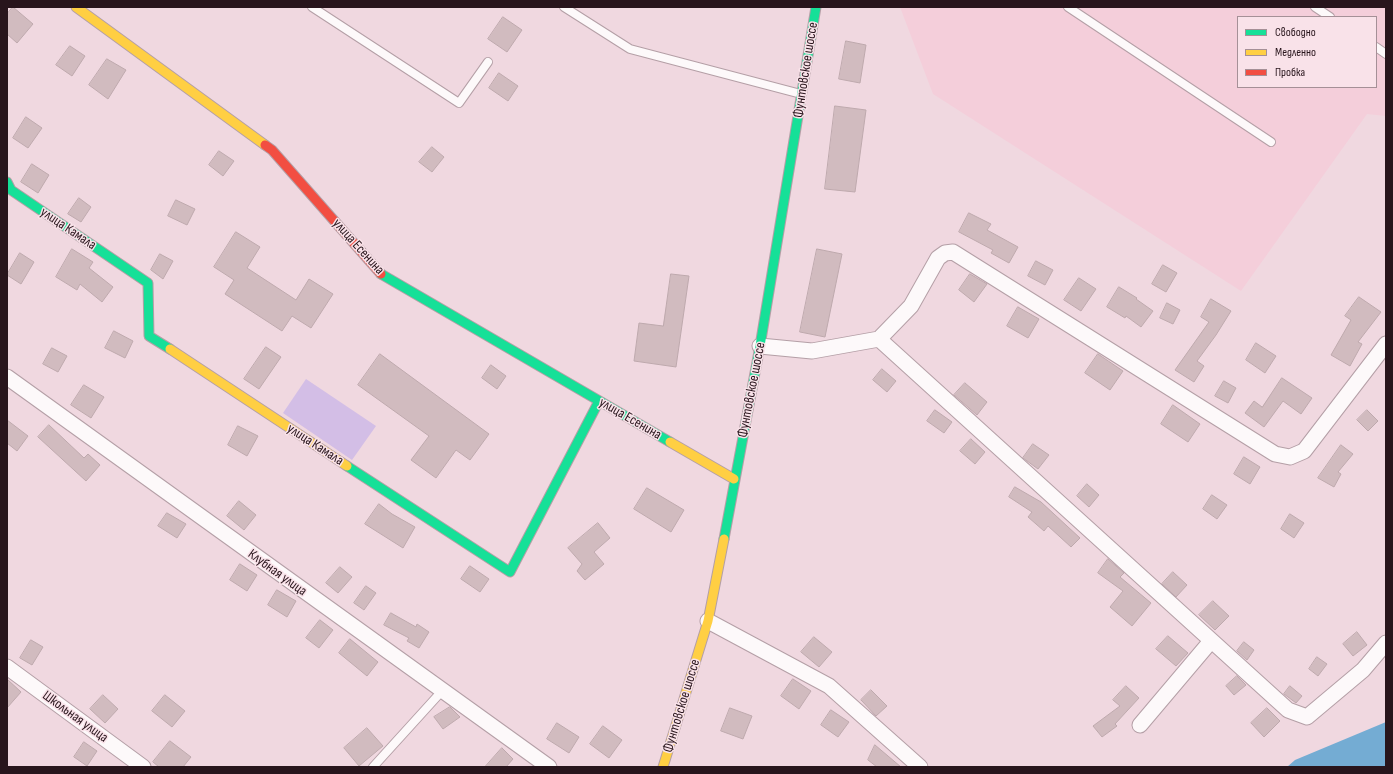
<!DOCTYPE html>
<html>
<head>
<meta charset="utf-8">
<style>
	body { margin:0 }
	#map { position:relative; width:1393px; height:774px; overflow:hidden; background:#f0d8e0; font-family:"Sofia Sans Condensed",sans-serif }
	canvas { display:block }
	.frame { position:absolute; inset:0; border:8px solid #28151c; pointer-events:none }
	.legend { position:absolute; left:1237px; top:16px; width:140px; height:72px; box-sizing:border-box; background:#f9e2e9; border:1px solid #a59097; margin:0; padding:5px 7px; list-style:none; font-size:12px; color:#28151c }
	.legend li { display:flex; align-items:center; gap:8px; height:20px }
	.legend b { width:20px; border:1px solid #a59097 }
</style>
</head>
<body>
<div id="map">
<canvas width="1393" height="774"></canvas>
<div class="frame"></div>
<ul class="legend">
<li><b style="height:5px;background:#16e098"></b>Свободно</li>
<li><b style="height:5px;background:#ffcf43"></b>Медленно</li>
<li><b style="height:5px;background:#f24e42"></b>Пробка</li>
</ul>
</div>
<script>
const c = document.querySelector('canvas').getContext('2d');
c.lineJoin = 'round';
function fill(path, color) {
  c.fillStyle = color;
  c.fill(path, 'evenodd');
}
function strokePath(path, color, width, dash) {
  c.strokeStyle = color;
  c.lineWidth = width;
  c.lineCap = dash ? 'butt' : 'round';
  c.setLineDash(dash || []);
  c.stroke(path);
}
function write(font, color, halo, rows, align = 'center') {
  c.font = font + ' "Sofia Sans Condensed",sans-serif';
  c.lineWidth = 3;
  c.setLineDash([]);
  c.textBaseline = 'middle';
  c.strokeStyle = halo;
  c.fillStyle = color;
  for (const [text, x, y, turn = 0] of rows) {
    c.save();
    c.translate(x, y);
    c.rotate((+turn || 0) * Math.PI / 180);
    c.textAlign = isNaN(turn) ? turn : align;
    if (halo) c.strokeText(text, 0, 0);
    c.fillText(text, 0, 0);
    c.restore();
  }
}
const built = new Path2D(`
	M900,7H1386V116L1367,114L1241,291L933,94ZM1238,17H1376V87H1238Z`);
const green = new Path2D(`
	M306,379L376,426L352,460L283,413Z`);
const water = new Path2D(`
	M1386,722V767H1287L1295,760Z`);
const building = new Path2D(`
	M13,7L33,24L17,43L7,34V14Z
	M503,17L522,30L507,52L488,39Z
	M846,41L866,45L860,83L839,79Z
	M70,46L85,56L72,76L56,65Z
	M107,59L126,70L108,99L89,85Z
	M499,73L518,86L508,101L489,88Z
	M835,106L866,110L855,192L825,189Z
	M26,117L42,128L28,148L13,138Z
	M432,147L444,157L432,172L419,162Z
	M219,151L234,161L223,176L209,165Z
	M32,164L49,175L38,193L21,182Z
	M79,198L91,207L81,222L68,214Z
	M176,200L195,209L187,225L168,216Z
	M969,213L991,224L987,230L1018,247L1009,263L991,253L993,250L959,232Z
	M236,232L260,247L247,268L296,300L309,279L333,294L311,328L292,316L282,331L225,294L234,280L214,267Z
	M72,249L93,262L89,268L113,287L102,302L80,284L77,290L56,277Z
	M817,249L842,254L825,337L800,332Z
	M20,253L34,262L21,284L7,275Z
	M160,254L173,261L163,279L151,270Z
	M1036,261L1053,270L1045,285L1028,276Z
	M1163,265L1177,273L1166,292L1152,284Z
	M671,274L689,276L676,367L634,361L639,323L663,326Z
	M970,274L987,284L974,302L959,290Z
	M1079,278L1096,289L1081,311L1064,300Z
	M1119,287L1137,298L1136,299L1153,311L1141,327L1126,316L1125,318L1107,307Z
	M1359,297L1381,312L1358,342L1362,344L1350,366L1331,355L1351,320L1345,316Z
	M1211,299L1231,311L1216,335L1197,361L1204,366L1194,382L1175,370L1209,322L1201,317Z
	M1167,303L1180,310L1173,324L1160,318Z
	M1018,307L1039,319L1028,338L1007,326Z
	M114,331L133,341L125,358L105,348Z
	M1256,343L1276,356L1265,373L1246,360Z
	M266,347L281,357L259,389L244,379Z
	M52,348L67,356L58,372L43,364Z
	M380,354L489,434L470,460L456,450L436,478L411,460L429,436L358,385Z
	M1098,354L1123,371L1110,390L1085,373Z
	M491,365L506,376L497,389L482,378Z
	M882,369L896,381L887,392L873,380Z
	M1282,378L1312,398L1301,414L1283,401L1264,427L1245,413L1254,401L1262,407Z
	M1224,381L1236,388L1228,403L1215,396Z
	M965,383L987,402L977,415L954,395Z
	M84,385L104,397L91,418L71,405Z
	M1173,405L1200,424L1188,442L1161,424Z
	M935,410L952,422L944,433L927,421Z
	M1367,410L1378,421L1368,431L1357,420Z
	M7,420L28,436L17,451L7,443Z
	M49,425L84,458L88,454L100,465L86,481L38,437Z
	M238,426L258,436L247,456L228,445Z
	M971,439L985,452L975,464L960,451Z
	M1033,444L1049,455L1038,469L1023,458Z
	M1341,445L1353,454L1338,472L1341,474L1334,487L1318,478Z
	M1244,457L1260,467L1250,484L1234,474Z
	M1087,484L1099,495L1089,507L1077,496Z
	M1015,487L1041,502L1080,538L1071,547L1048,526L1044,531L1028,517L1032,512L1009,497Z
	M647,488L684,510L671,532L634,509Z
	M1212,495L1227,505L1217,519L1203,509Z
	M239,501L256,515L244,530L227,516Z
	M379,504L392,514L415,527L403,548L365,524Z
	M167,513L186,524L177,538L158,526Z
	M1290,514L1304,523L1294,538L1281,529Z
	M598,523L610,538L594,552L604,564L585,580L577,571L582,564L568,548Z
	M1108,559L1124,573L1120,577L1151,603L1132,626L1110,607L1123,591L1098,573Z
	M240,564L257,575L247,591L230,580Z
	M470,566L489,579L480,592L461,579Z
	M340,567L352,577L338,593L326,583Z
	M1173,572L1187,585L1176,597L1162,584Z
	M366,586L376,593L364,610L354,603Z
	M277,590L296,601L287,617L268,605Z
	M1213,601L1229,616L1215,630L1199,615Z
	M391,613L416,627L417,624L429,632L419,648L407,641L409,638L384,625Z
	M320,620L333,630L319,648L306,638Z
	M1357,632L1367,645L1353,656L1343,644Z
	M1168,636L1188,653L1176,666L1156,649Z
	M814,637L832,652L819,667L801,652Z
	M350,639L378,662L367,676L339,653Z
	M31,640L43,647L32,665L20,658Z
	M1244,642L1254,650L1247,660L1237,651Z
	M1317,657L1327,664L1318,676L1309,669Z
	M1237,676L1246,685L1234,695L1226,686Z
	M7,679L21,692L7,708Z
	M793,679L811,691L799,709L781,696Z
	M1126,686L1139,698L1115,724L1117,726L1102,737L1093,726L1120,706L1113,700Z
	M1290,686L1302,696L1296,703L1284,694Z
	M871,690L887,706L876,716L861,700Z
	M103,695L118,709L105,723L90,709Z
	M165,695L185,711L172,727L152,711Z
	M450,707L460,717L443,729L434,717Z
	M730,708L752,716L743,739L721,731Z
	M1267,708L1280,721L1264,737L1251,723Z
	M831,710L849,722L838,737L821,725Z
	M557,723L579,737L569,753L547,739Z
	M603,726L622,740L609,758L590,744Z
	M367,728L383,746L359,766L344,748Z
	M170,741L191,757L183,767H159L153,762Z
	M84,742L97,751L87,766L74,757Z
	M875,745L901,767H877L868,760Z
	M502,748L513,759L506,767H485Z`);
const lane = new Path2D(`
	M312,7L459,103L488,62
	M564,7L630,49L801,94
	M1068,7L1271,142
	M1315,7L1330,17
	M1376,47L1386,54
	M373,767L442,691`);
const street = new Path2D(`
	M879,339L911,306L938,258L945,253L953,252L1275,454L1290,457L1304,451L1386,344
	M760,346L812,351L879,339L1288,710L1307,717L1363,670L1386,643
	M7,377L549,767
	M708,621L829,686L920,767
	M7,667L143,767
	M1140,725L1211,641`);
const fast = new Path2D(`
	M7,182L11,190L148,283L149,336L170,349
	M381,274L670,442
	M347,466L510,572L599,401
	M724,539L760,346L816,7`);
const slow = new Path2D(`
	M76,7L265,145
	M170,349L347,466
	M670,442L734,479
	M663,767L708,621L724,539`);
const jam = new Path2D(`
	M265,145L272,150L381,274`);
const streetNames = [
	["Фунтовское шоссе",806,70,-81],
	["улица Камала",68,229,34],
	["улица Есенина",358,247,48],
	["Фунтовское шоссе",752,390,-79],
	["улица Есенина",630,419,30],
	["улица Камала",315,445,33],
	["Клубная улица",277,573,36],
	["Фунтовское шоссе",682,706,-73],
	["Школьная улица",75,717,36]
];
fill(built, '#f4ceda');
fill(green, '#d3bee6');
fill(water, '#74acd3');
fill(building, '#d1bbbf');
strokePath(building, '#bea9ad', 1);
strokePath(lane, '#b49fa6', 10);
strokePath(street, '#b49fa6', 17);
strokePath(fast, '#b49fa6', 11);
strokePath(slow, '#b49fa6', 11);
strokePath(jam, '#b49fa6', 11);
strokePath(lane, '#fdf9fa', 8);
strokePath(street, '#fdf9fa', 15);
strokePath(fast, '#16e098', 9);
strokePath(slow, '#ffcf43', 9);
strokePath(jam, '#f24e42', 9);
write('14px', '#28151c', '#f9e2e9', streetNames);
</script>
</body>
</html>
